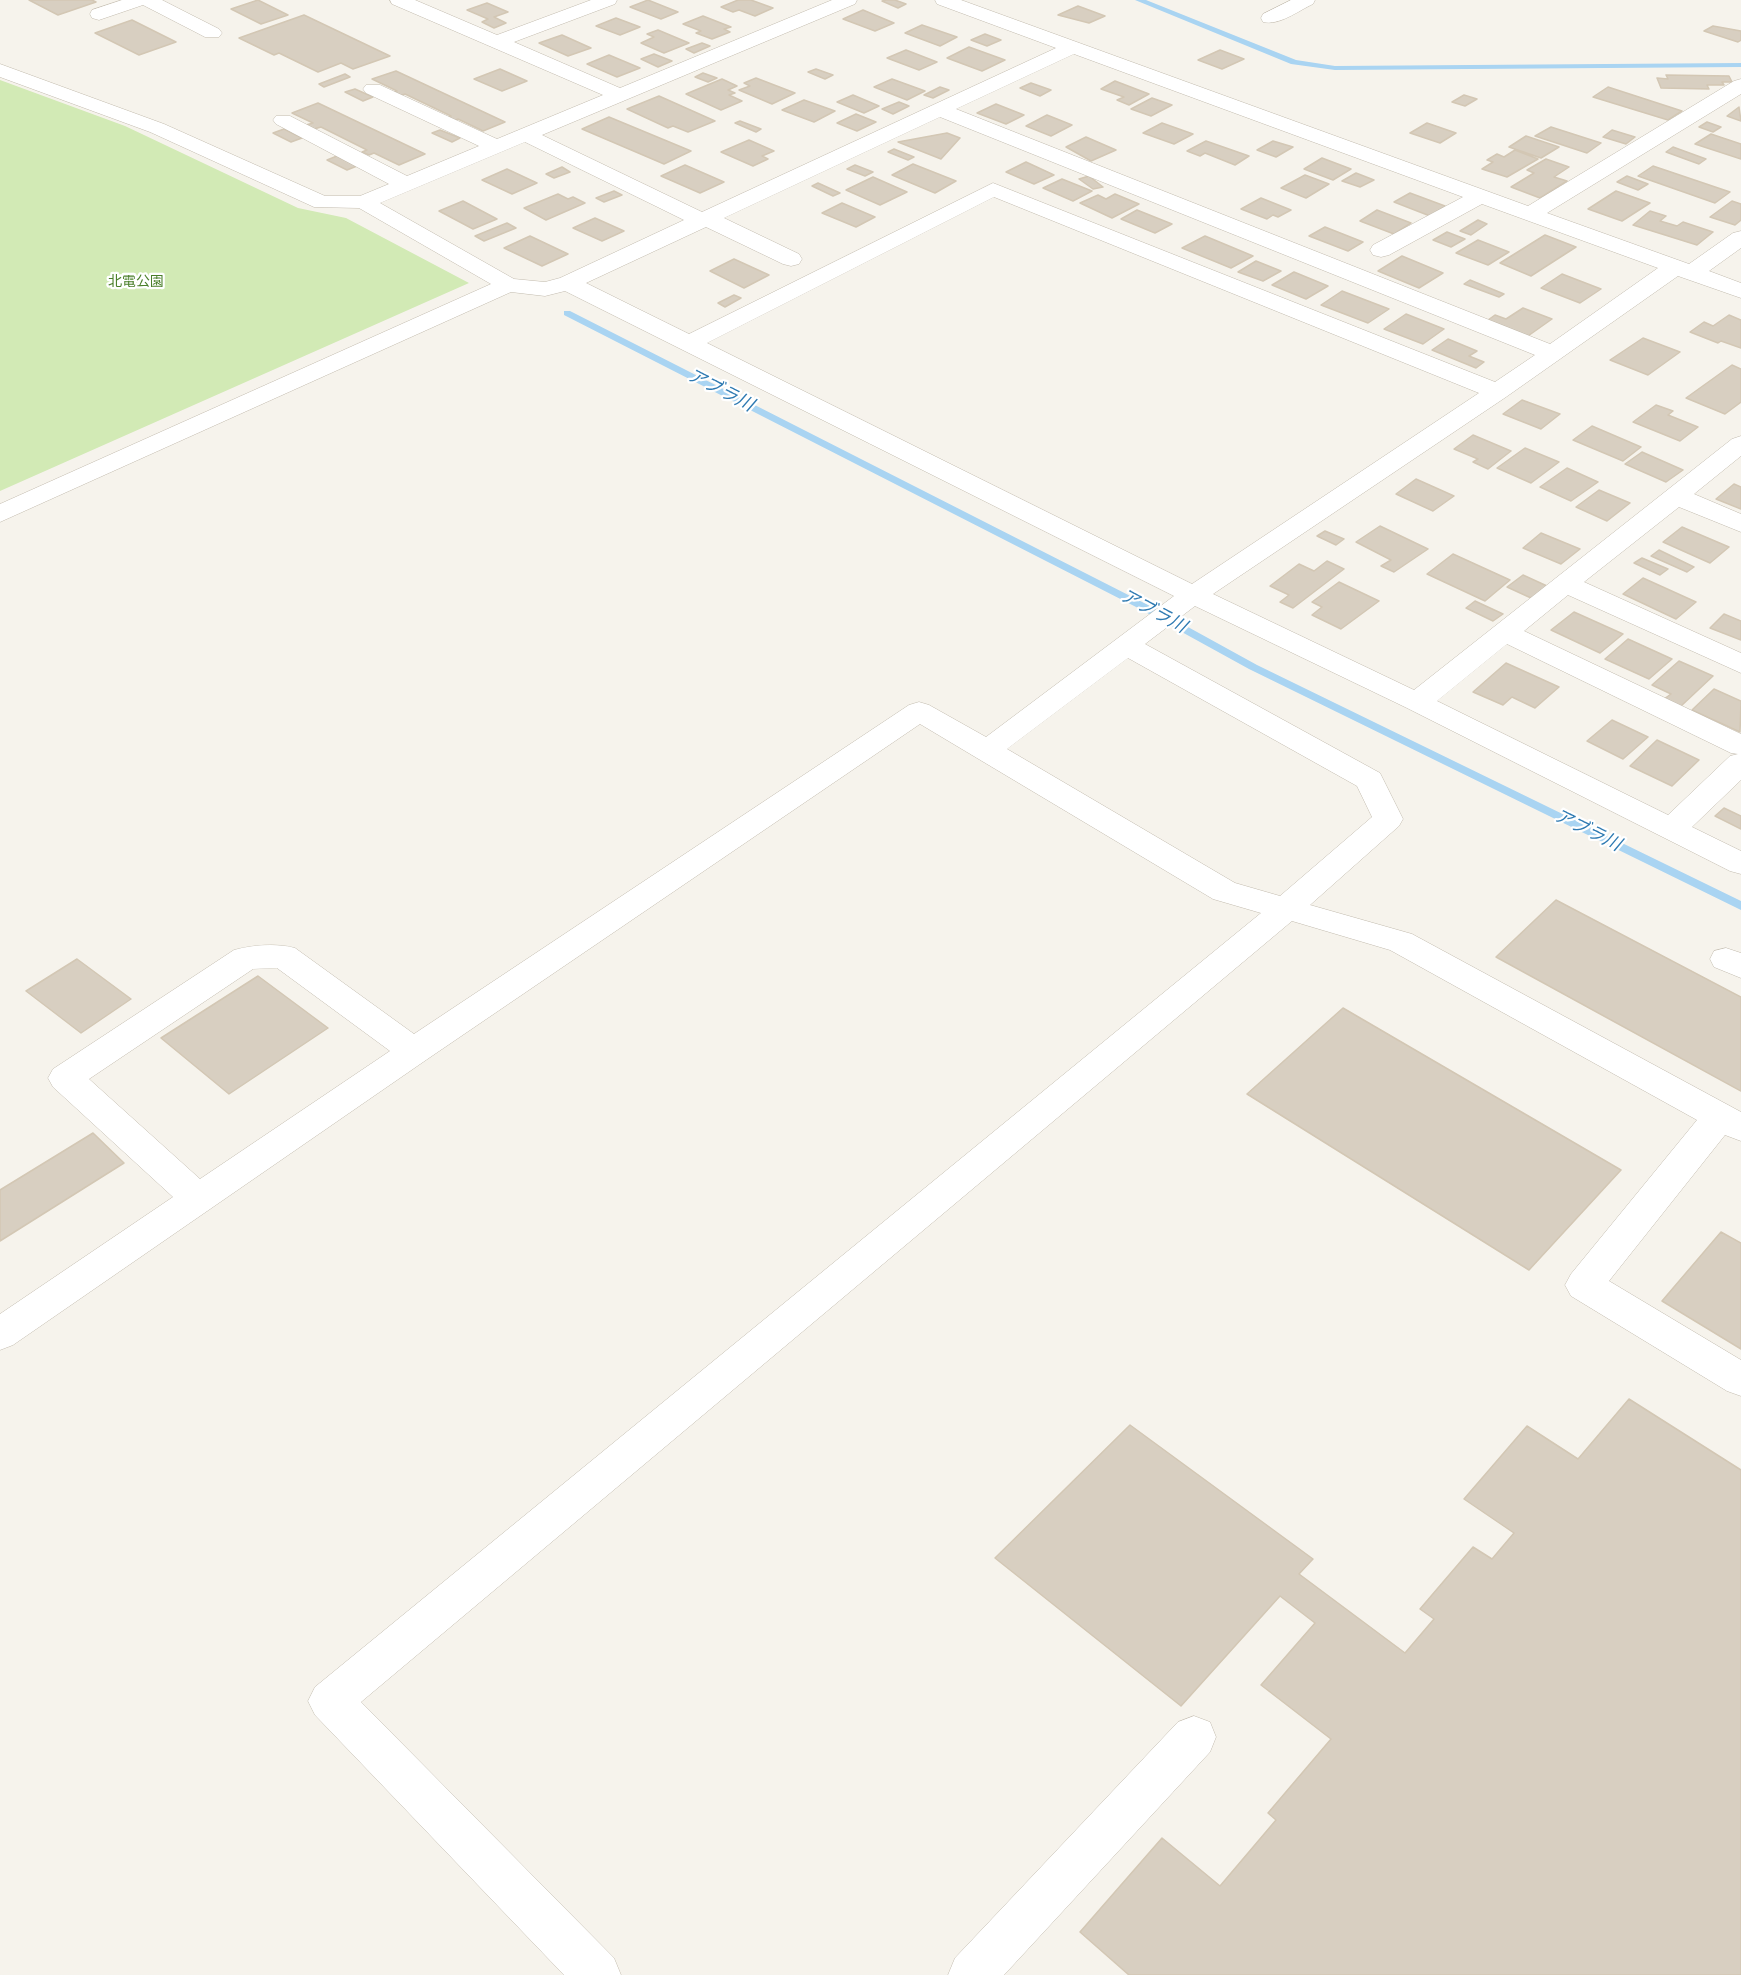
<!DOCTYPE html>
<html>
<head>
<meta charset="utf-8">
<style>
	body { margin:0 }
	canvas { display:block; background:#f6f3ec }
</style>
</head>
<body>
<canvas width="1741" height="1975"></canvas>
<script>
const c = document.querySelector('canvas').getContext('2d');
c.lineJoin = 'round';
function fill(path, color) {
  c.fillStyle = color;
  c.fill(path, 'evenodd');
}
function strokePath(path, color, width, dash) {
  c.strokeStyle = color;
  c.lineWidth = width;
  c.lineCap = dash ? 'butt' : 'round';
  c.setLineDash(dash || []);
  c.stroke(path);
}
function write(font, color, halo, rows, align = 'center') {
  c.font = font + ' "Sofia Sans Condensed","Noto Sans JP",sans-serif';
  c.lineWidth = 4.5;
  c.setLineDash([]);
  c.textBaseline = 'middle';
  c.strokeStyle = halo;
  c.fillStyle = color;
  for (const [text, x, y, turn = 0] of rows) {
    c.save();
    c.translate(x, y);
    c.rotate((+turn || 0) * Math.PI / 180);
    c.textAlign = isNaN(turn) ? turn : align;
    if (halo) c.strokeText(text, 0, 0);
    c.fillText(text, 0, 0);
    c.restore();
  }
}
const green = new Path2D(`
	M0,80L125,126L298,208L346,218L469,283L0,491Z`);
const stream = new Path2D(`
	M1135,0H1146L1296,60L1335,66L1741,63V67L1335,70L1291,64Z
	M564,311H570L1148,605L1257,665L1741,901V910L1249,669L1140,609L564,315Z`);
const building = new Path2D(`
	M29,0H92L96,2L58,15Z
	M258,0L288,15L261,24L231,9Z
	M648,0L678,12L661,19L630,7Z
	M738,0H751L773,8L755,16L739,10L733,12L721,7Z
	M886,0H895L906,4L898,8L882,1Z
	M487,3L508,12L494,17L506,23L494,28L482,22L488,19L467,10Z
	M1078,6L1105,16L1089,23L1058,15Z
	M863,10L894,23L875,31L843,19Z
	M304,15L390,56L353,69L341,63L318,72L279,53L274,55L239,38Z
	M703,16L731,27L724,29L730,32L712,39L696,33L701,31L683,24Z
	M616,18L640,27L620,35L596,26Z
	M132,20L176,42L139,55L95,33Z
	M922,25L957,37L940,46L905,33Z
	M1713,26L1741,31V40L1738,42L1704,31Z
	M658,30L689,43L664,53L641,43L654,37L647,34Z
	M985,34L1001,40L987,46L971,40Z
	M562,35L591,48L568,56L539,43Z
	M702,43L710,46L694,53L686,49Z
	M969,47L1005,60L982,71L947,58Z
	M906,50L937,62L919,70L887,58Z
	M1220,50L1244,59L1222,69L1198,60Z
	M654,54L672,61L658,67L641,59Z
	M609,55L640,68L617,77L587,64Z
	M500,69L527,81L502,91L474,79Z
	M816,69L833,75L825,79L808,72Z
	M396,71L505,122L483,131L458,119L453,121L447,118L451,116L405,94L399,96L392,93L397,91L372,79Z
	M703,73L717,78L708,82L695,77Z
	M345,74L350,77L324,87L319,84Z
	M1666,75L1729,76L1732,82H1722L1724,85H1707L1709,89L1661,88L1657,78L1668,79Z
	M756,78L795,93L772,104L739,90L750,86L744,83Z
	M722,79L737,86L728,90L735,93L729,95L742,101L721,110L686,94Z
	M892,79L925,91L907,100L874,87Z
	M1115,81L1149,94L1129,105L1117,100L1124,97L1101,89Z
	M1031,83L1051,90L1040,96L1020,88Z
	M940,87L949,90L933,98L924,95Z
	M1608,87L1682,111L1668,120L1593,97Z
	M355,89L373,97L363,101L345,92Z
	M853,95L879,106L864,113L837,102Z
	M1464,95L1477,99L1465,106L1452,102Z
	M659,96L715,121L688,132L673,126L668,128L627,109Z
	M1152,98L1172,105L1151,116L1131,109Z
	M804,100L835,111L814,122L782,110Z
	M899,102L909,106L893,114L882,109Z
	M318,103L425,154L399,165L374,153L369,155L362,152L367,150L321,127L314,129L306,125L313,123L292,113Z
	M996,104L1024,115L1006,124L977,113Z
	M1739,107L1741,121L1727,116Z
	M856,114L876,122L857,131L837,123Z
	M1047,115L1072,125L1051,136L1026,126Z
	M609,117L691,151L664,164L582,129Z
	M740,121L761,129L756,132L735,123Z
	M1707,122L1721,127L1713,132L1699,127Z
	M1162,123L1193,134L1174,144L1143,133Z
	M1427,123L1456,133L1440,143L1410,133Z
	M1551,127L1601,143L1587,153L1535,136Z
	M284,129L302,138L291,142L273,133Z
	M440,130L460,138L452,142L432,133Z
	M1612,130L1635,137L1626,144L1603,137Z
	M947,133L960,138L941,159L898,142Z
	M1711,134L1741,144V159L1695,144Z
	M1526,136L1559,147L1541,158L1509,147Z
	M1086,137L1116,150L1091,161L1066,147Z
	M749,140L774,151L762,156L768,159L753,166L721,152Z
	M1206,141L1249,156L1235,165L1205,153L1200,156L1187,151Z
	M1273,141L1293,147L1276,157L1257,150Z
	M1673,147L1706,159L1699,164L1666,152Z
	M894,149L914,157L908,160L888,152Z
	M1515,150L1538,159L1507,177L1482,169L1493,162L1487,160L1497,154L1504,157Z
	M337,156L357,166L347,170L327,160Z
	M1322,158L1351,169L1333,180L1304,169Z
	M1546,159L1569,167L1554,177L1567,181L1540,198L1511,187L1534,173L1527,170Z
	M1026,162L1054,175L1034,184L1006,172Z
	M913,164L956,181L935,193L892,175Z
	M685,165L724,182L700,193L661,176Z
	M855,165L873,172L865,176L847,169Z
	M1653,166L1730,192L1715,203L1638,176Z
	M562,167L570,172L554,178L546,174Z
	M507,169L537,183L512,194L482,180Z
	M1356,173L1374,180L1360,187L1342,181Z
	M1305,175L1329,184L1306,198L1281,188Z
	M1089,176L1103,187L1093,189L1079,179Z
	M1627,176L1648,184L1638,190L1617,182Z
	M873,177L907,192L880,205L846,190Z
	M1062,179L1092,191L1073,201L1043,188Z
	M818,183L840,193L833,196L812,186Z
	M614,191L622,195L604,202L596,198Z
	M1616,191L1650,203L1622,221L1588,209Z
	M1410,193L1445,206L1430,216L1394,202Z
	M558,194L568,199L573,197L585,203L546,220L524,208Z
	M1115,194L1139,204L1112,218L1080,203L1098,195L1106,199Z
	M1261,198L1291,210L1278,217L1273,215L1267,219L1241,209Z
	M463,201L497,219L473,229L439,211Z
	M1732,201L1741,204V220L1735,225L1710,217Z
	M842,203L875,217L856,227L822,213Z
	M1137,210L1172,224L1155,233L1121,219Z
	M1377,210L1411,223L1394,234L1360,221Z
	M1650,211L1666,216L1660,221L1677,226L1683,222L1713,232L1697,245L1633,225Z
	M595,218L624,231L602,241L573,228Z
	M1478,220L1487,224L1471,235L1460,231Z
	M507,223L516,228L484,241L475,236Z
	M1325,227L1363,242L1348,251L1309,236Z
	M1447,232L1465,239L1451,247L1433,240Z
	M1545,235L1576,247L1531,276L1500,263Z
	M530,236L568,254L542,266L504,248Z
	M1205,236L1253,256L1231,268L1182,248Z
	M1478,240L1509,252L1488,265L1456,253Z
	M1402,256L1443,273L1419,288L1378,271Z
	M734,259L769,275L744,288L710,271Z
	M1256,261L1281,271L1263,281L1238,272Z
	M1294,272L1328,286L1306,299L1272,285Z
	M1562,274L1601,289L1580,303L1541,288Z
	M1470,280L1504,294L1499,297L1464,284Z
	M1342,291L1389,309L1368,323L1321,305Z
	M734,295L741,298L725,307L718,303Z
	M1523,308L1552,319L1528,336L1488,320L1495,315L1506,319Z
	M1406,314L1444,329L1423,344L1384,329Z
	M1729,315L1741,320V348L1721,341L1718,343L1690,332L1704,322L1713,326Z
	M1643,338L1680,352L1648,375L1610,360Z
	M1448,339L1477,351L1469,356L1484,362L1476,368L1432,350Z
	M1732,365L1741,369V402L1725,414L1686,398Z
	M1522,400L1560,414L1541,429L1503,414Z
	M1656,405L1673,411L1668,415L1698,427L1680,441L1633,422Z
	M1592,426L1641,447L1623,461L1573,440Z
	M1473,435L1511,451L1488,469L1473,462L1478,459L1454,449Z
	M1525,448L1559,462L1531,483L1497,468Z
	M1642,452L1683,470L1666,482L1625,464Z
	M1567,468L1598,482L1571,501L1540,487Z
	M1416,479L1454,496L1433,511L1396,494Z
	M1734,484L1741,487V509L1716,499Z
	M1599,490L1630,503L1607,521L1576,507Z
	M1380,526L1428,549L1394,572L1381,566L1391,560L1356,542Z
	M1682,527L1729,547L1710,563L1663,542Z
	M1325,531L1344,539L1336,545L1317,536Z
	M1541,533L1580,549L1561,564L1523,548Z
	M1659,550L1694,567L1687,572L1651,556Z
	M1453,554L1510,580L1485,601L1427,574Z
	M1642,558L1668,569L1660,575L1634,563Z
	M1327,561L1344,569L1293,608L1280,602L1289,595L1270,586L1299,564L1314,571Z
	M1523,575L1547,586L1531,598L1507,587Z
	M1643,578L1696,602L1676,619L1623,594Z
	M1339,582L1379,601L1341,629L1312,615L1322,607L1312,602Z
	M1475,601L1503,614L1493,621L1466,608Z
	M1574,612L1623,634L1600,653L1551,630Z
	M1724,614L1741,621V640L1710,628Z
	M1628,639L1672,659L1649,679L1605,659Z
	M1679,661L1713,676L1680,707L1664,699L1671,694L1652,685Z
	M1506,663L1559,687L1535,708L1512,697L1503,705L1473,692Z
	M1714,689L1741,701L1740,732L1692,710Z
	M1612,720L1648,737L1623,759L1587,741Z
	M1657,740L1699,760L1672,786L1630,766Z
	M1724,808L1741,816V829L1715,816Z
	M1556,900L1741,997V1091L1496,957Z
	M77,959L131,999L81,1033L26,991Z
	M258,976L328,1028L229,1094L161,1038Z
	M1343,1008L1621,1170L1529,1270L1247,1094Z
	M93,1133L124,1163L0,1241V1190Z
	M1721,1232L1741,1243V1349L1662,1301Z
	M1629,1399L1741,1470V1975H1129L1080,1932L1162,1838L1220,1886L1276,1820L1268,1813L1331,1739L1261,1685L1315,1623L1280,1596L1181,1706L995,1558L1130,1425L1313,1559L1299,1574L1405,1653L1434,1619L1420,1609L1473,1547L1492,1559L1514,1533L1464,1499L1527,1426L1578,1459Z`);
const minor = new Path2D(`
	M122,0H162L219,29L222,33L219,37H205L143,5L99,20L92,18L90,14L92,10Z
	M390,0H415L497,35L591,0H617L615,4L514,42L620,88L832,0H857L855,4L542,135L702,212L1056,48L937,4L935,0H961L1528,206L1734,81L1741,79V94L1547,213L1689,264L1733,233L1741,231V248L1709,271L1741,283V298L1678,276L1506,397L1213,594L1414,690L1732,439L1741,436V456L1694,494L1741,514V532L1679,507L1584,582L1741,653V673L1568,595L1524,631L1741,734V780L1692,827L1741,851V874L1730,871L1407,708L1195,606L1145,644L1380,773L1403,819L1399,826L1310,905L1412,934L1741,1112V1141L1725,1135L1609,1281L1741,1360V1396L1727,1391L1571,1296L1565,1285L1571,1274L1697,1120L1390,950L1292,921L361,1702L614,1958L621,1975H564L315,1715L308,1701L315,1687L1261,913L1213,899L920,724L426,1060L13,1345L0,1350V1314L173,1197L53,1087L48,1078L53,1069L234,950C253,945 276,943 295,948L414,1034L909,705L919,702L929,705L986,737L1174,596L565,291L545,296L511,292L0,522V504L491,284L359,208L314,207L150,132L0,77V64L164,124L325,196H360L389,184L276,124L273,120L276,116H290L407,176L479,146L366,93L363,89L366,85H380L497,139L603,95L392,4ZM1074,54L1463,197L1373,245L1370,250L1373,255L1381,257L1389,255L1482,204L1658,268L1550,344L956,109ZM940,117L1535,355L1495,382L993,183L689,334L586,283L706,227L783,264L791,266L799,264L802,259L799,254L724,218ZM525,142L684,220L560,278L545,282L514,279L380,203ZM994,197L1479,393L1192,584L707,343ZM1507,644L1731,753L1738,754L1730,756L1668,815L1437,701ZM1128,658L1357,786L1372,817L1280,896L1235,883L1007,749ZM277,968L390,1051L200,1179L89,1079L253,969Z
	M1291,0H1315L1313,4C1298,11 1279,26 1263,22L1261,18L1263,14Z
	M1726,948L1741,953V978L1714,967L1710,959L1714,951Z
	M1194,1716L1210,1722L1216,1737L1210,1752L1004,1975H948L955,1958L1178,1722Z`);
const farParknames = [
	["北電公園",136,282]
];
const waterNames = [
	["アブラ川",720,391,27],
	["アブラ川",1153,612,28],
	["アブラ川",1587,831,26]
];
fill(green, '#d2eab5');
fill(stream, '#a9d4f2');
fill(building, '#d8cfc1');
strokePath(building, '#d3c7b4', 1.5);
strokePath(minor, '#c2bbae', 1);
fill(minor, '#fff');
write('14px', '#4a7f2a', '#fff', farParknames);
write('italic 18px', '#2e7ab2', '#fff', waterNames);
</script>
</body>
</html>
